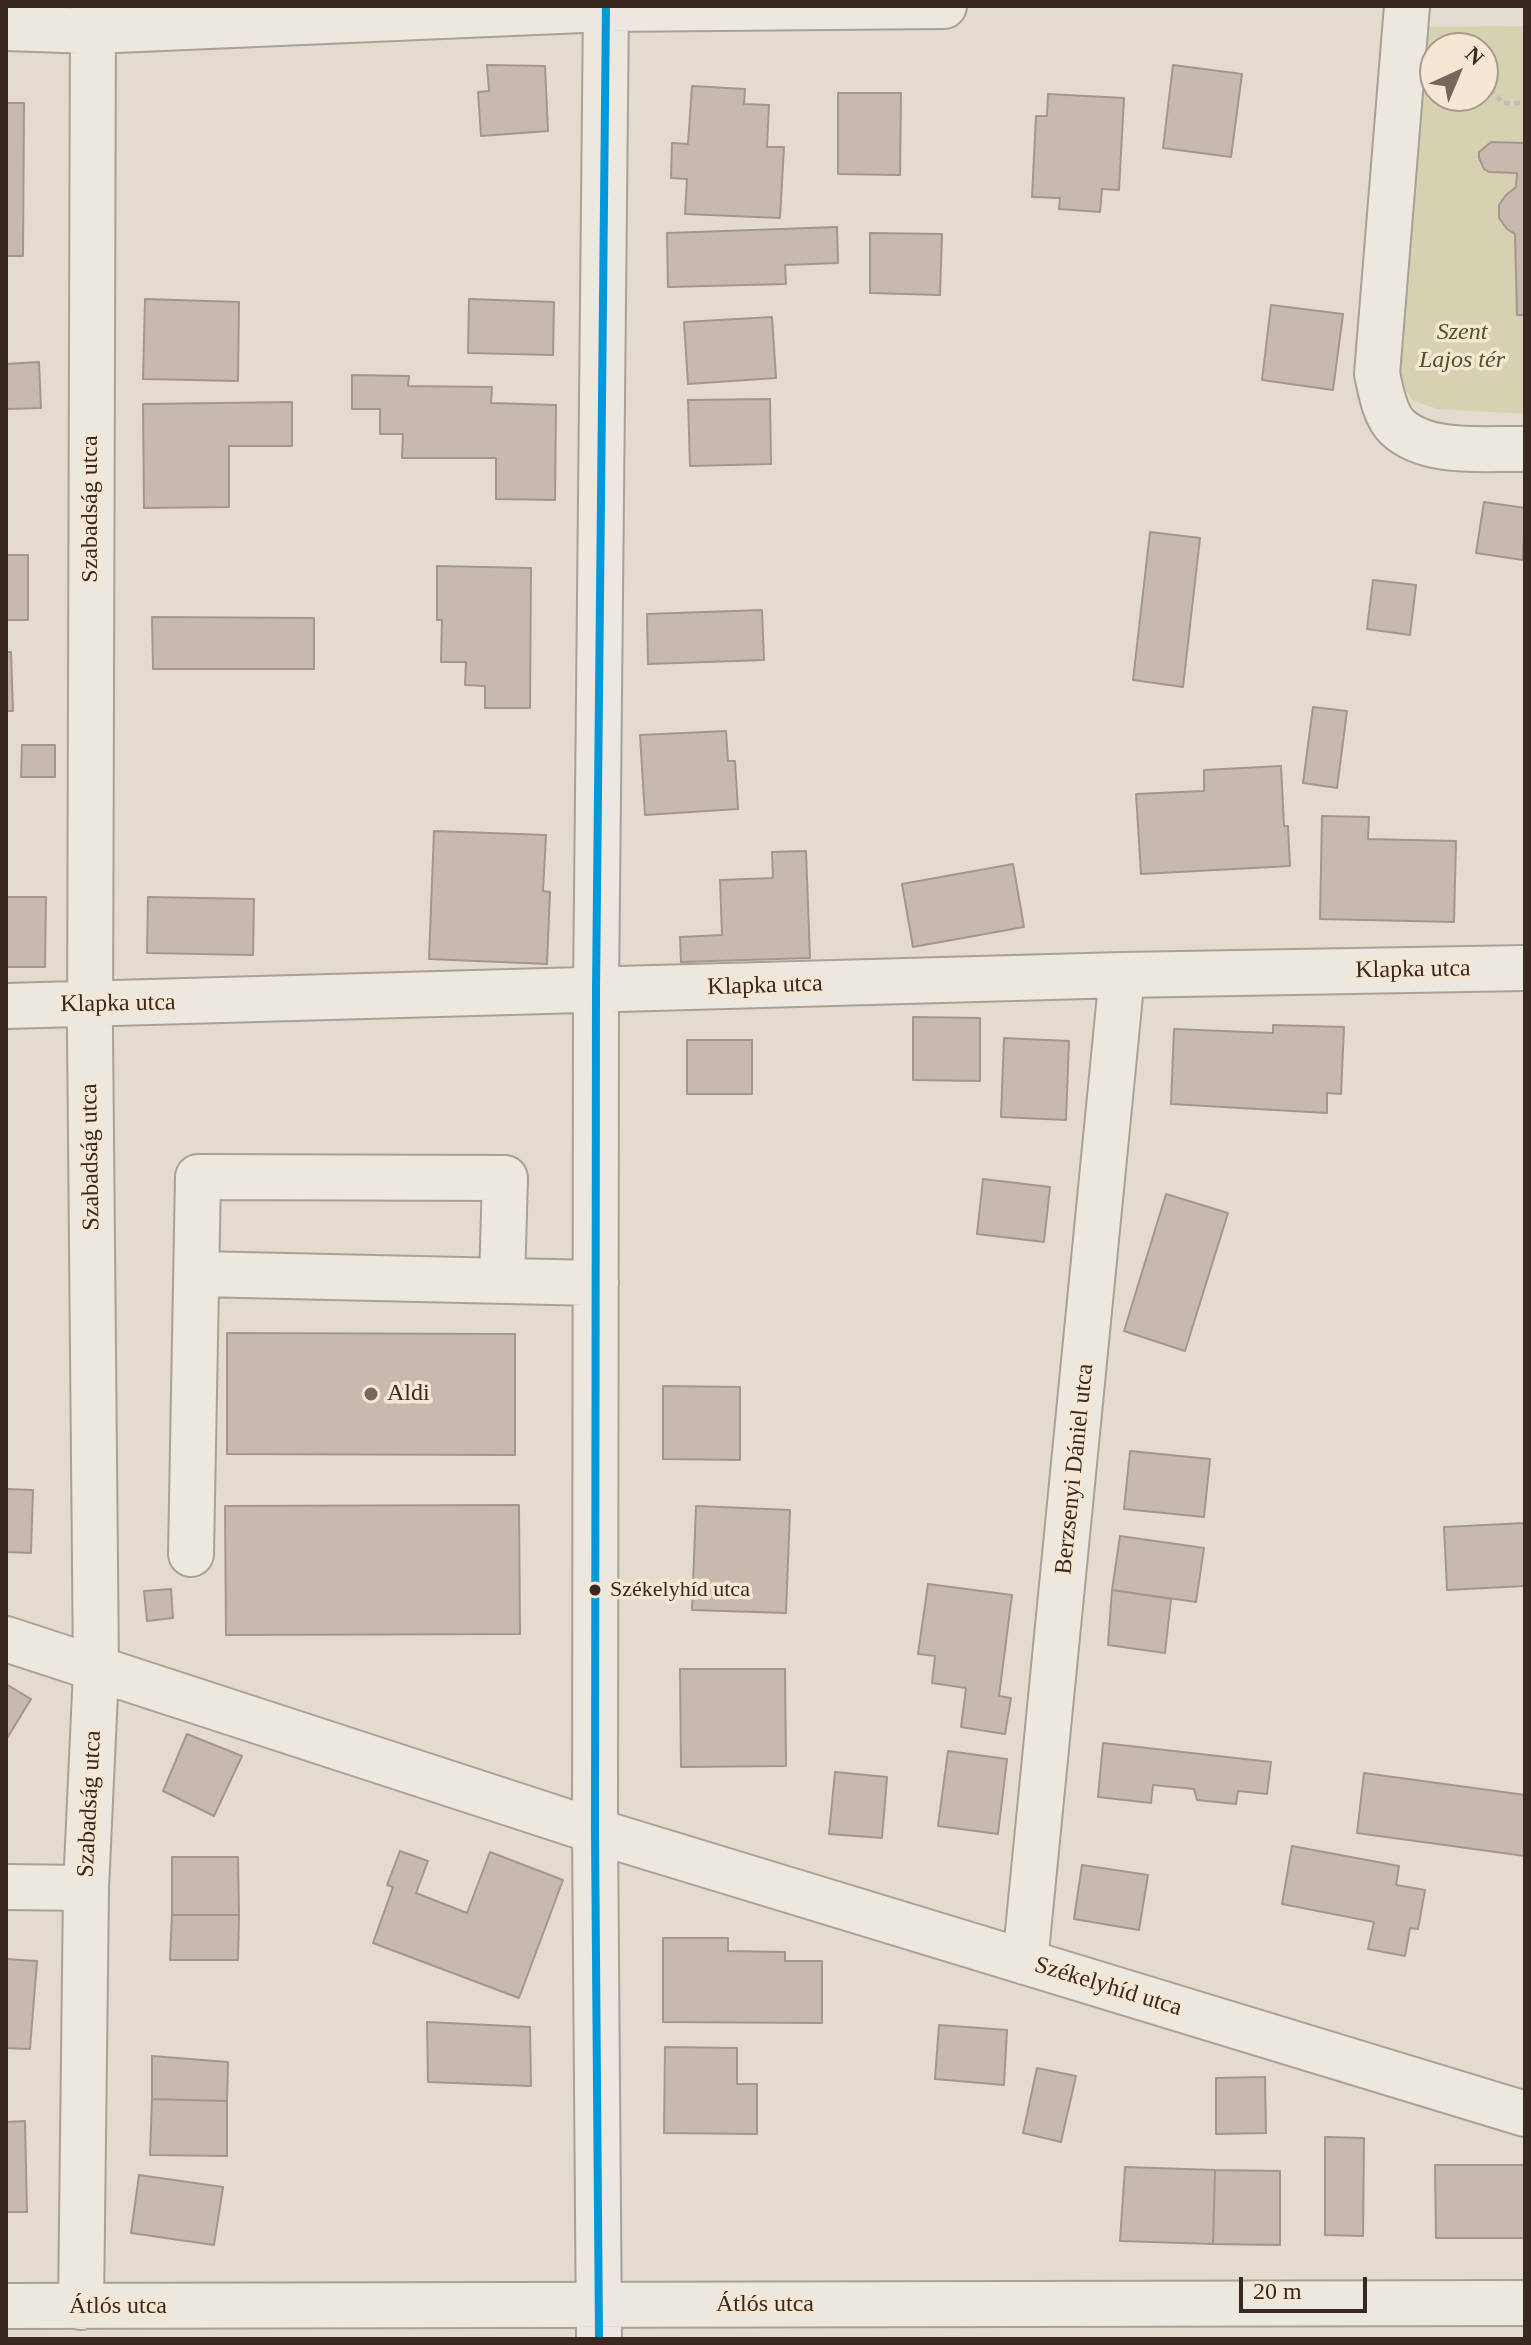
<!DOCTYPE html>
<html>
<head>
<meta charset="utf-8">
<style>
	body { margin:0 }
	#map { position:relative; width:1531px; height:2345px; overflow:hidden; background:#e4dbce; font-family:Georgia,serif }
	canvas { display:block }
	.frame { position:absolute; inset:0; border:8px solid #38281f; pointer-events:none }
	.north { position:absolute; left:1419px; top:32px; width:80px; height:80px; box-sizing:border-box; background:#f5e7d4; border:2px solid #a99b8c; border-radius:50%; rotate:44deg; font-size:22px; font-weight:700; line-height:32px; text-align:center; color:#38281f }
	.north::after { content:''; display:block; margin:auto; width:28px; height:36px; background:#74675c; clip-path:polygon(50% 0,100% 100%,50% 72%,0 100%) }
	.scale { position:absolute; left:1239px; top:2277px; width:128px; height:36px; box-sizing:border-box; border:4px solid #38281f; border-top:0; padding-left:10px; font-size:24px; line-height:28px; white-space:nowrap; color:#38281f; -webkit-text-stroke:6px #f5e7d4; paint-order:stroke }
</style>
</head>
<body>
<div id="map">
<canvas width="1531" height="2345"></canvas>
<div class="frame"></div>
<div class="north">N</div>
<div class="scale">20 m</div>
</div>
<script>
const c = document.querySelector('canvas').getContext('2d');
c.lineJoin = 'round';
function fill(path, color) {
  c.fillStyle = color;
  c.fill(path, 'evenodd');
}
function strokePath(path, color, width, dash) {
  c.strokeStyle = color;
  c.lineWidth = width;
  c.lineCap = dash ? 'butt' : 'round';
  c.setLineDash(dash || []);
  c.stroke(path);
}
function write(font, color, halo, rows, align = 'center') {
  c.font = font + ' Georgia,serif';
  c.lineWidth = 7;
  c.setLineDash([]);
  c.textBaseline = 'middle';
  c.strokeStyle = halo;
  c.fillStyle = color;
  for (const [text, x, y, turn = 0] of rows) {
    c.save();
    c.translate(x, y);
    c.rotate((+turn || 0) * Math.PI / 180);
    c.textAlign = isNaN(turn) ? turn : align;
    if (halo) c.strokeText(text, 0, 0);
    c.fillText(text, 0, 0);
    c.restore();
  }
}
const green = new Path2D(`
	M1525,26V414L1438,409L1413,401L1397,378L1420,27ZM1435,48H1483V96H1435Z`);
const building = new Path2D(`
	M487,65L545,66L548,131L481,136L478,92L489,91Z
	M1173,65L1242,74L1231,157L1163,148Z
	M692,86L745,89L744,104L769,105L767,147H784L780,218L685,214L687,179L671,178L672,143L688,144Z
	M838,93H901L900,175L838,174Z
	M1048,94L1124,98L1119,190L1102,189L1100,212L1059,209L1060,198L1032,197L1036,116H1047Z
	M6,103H24L23,256H6Z
	M1491,142L1525,143V315H1517L1515,234L1507,229L1499,218V205L1506,195L1516,187L1517,173L1489,172L1484,169L1479,158V152Z
	M837,227L838,263L785,265L786,284L668,287L667,233Z
	M870,233L942,234L940,295L870,293Z
	M145,299L239,302L238,381L143,379Z
	M469,299L554,302L553,355L468,353Z
	M1271,305L1343,314L1333,390L1262,380Z
	M772,317L776,378L688,384L684,322Z
	M39,362L41,408L6,409V364Z
	M352,375L409,376L408,386L492,387L491,403L556,405L555,500L496,499V458H402L403,434H380V409H352Z
	M770,399L771,464L690,466L688,400Z
	M292,402V446H229V507L144,508L143,404Z
	M1484,502L1525,508L1523,560L1476,553Z
	M1150,532L1200,538L1183,687L1133,680Z
	M6,555H28V620H6Z
	M437,566L531,568L530,708H485V686L465,685L466,662H441L442,620H437Z
	M1373,580L1416,585L1410,635L1367,629Z
	M762,610L764,660L648,664L647,614Z
	M152,617L314,618V669H153Z
	M6,652H11L13,711H6Z
	M1313,707L1347,711L1337,788L1303,783Z
	M726,731L728,761H735L738,809L645,815L640,735Z
	M22,745H55V777H21Z
	M1281,766L1284,826H1288L1290,866L1141,874L1136,794L1204,791V770Z
	M1322,816L1369,817L1368,839L1456,841L1454,922L1320,919Z
	M434,831L546,835L543,891L550,892L547,964L429,959Z
	M806,851L810,958L681,962L680,937L722,935L720,880L773,878L772,852Z
	M1013,864L1024,927L913,947L902,884Z
	M6,897H46L45,967H6Z
	M148,897L254,899L253,955L147,953Z
	M913,1017L980,1018V1081L913,1080Z
	M1273,1025L1344,1027L1341,1094L1327,1093V1113L1171,1104L1174,1029L1273,1033Z
	M1004,1038L1069,1041L1066,1120L1001,1117Z
	M687,1040H752V1094H687Z
	M983,1179L1050,1187L1044,1242L977,1234Z
	M1166,1194L1228,1213L1185,1351L1124,1331Z
	M227,1333L515,1334V1455L227,1454Z
	M663,1386L740,1387V1460L663,1459Z
	M1130,1451L1210,1459L1204,1517L1124,1509Z
	M6,1489L33,1490L31,1553L6,1552Z
	M519,1505L520,1634L226,1635L225,1506Z
	M696,1506L790,1510L786,1613L692,1610Z
	M1525,1523V1586L1447,1590L1444,1527Z
	M1120,1536L1204,1548L1196,1602L1112,1590Z
	M928,1584L1012,1595L999,1696L1011,1698L1005,1734L961,1727L966,1688L932,1683L935,1656L918,1654Z
	M171,1589L173,1618L147,1621L144,1591Z
	M1112,1590L1171,1599L1165,1653L1108,1645Z
	M680,1669H785L786,1766L681,1767Z
	M6,1684L31,1699L6,1740Z
	M187,1734L242,1756L214,1816L163,1791Z
	M1103,1743L1271,1762L1267,1794L1238,1791L1236,1804L1197,1800L1194,1789L1153,1785L1151,1803L1098,1797Z
	M948,1751L1007,1759L998,1834L938,1826Z
	M835,1772L887,1777L882,1838L829,1834Z
	M1364,1773L1525,1795V1856L1357,1833Z
	M1292,1846L1399,1866L1396,1885L1425,1890L1418,1929L1410,1928L1405,1956L1368,1949L1374,1922L1282,1904Z
	M400,1851L428,1861L416,1893L467,1913L490,1852L563,1880L519,1998L373,1943L393,1887L387,1885Z
	M172,1857H238L239,1915H172Z
	M1082,1865L1148,1875L1139,1930L1074,1919Z
	M172,1915H239L238,1960H170Z
	M663,1938H728V1951L785,1952V1961H822V2023L663,2022Z
	M6,1959L37,1961L30,2049L6,2048Z
	M427,2022L530,2027L531,2086L428,2082Z
	M939,2025L1007,2030L1004,2085L935,2079Z
	M665,2047L737,2048V2084H757V2134L664,2133Z
	M152,2056L228,2062L227,2101L152,2099Z
	M1037,2068L1076,2076L1061,2142L1023,2133Z
	M1265,2077L1266,2133L1216,2134V2078Z
	M152,2099L227,2101V2156L150,2155Z
	M25,2121L27,2212H6V2122Z
	M1325,2137L1364,2138L1363,2236L1325,2235Z
	M1435,2165H1525V2238H1436Z
	M1125,2167L1215,2170L1213,2244L1120,2241Z
	M1215,2170L1280,2171V2245L1213,2244Z
	M139,2175L223,2187L214,2245L131,2233Z`);
const path = new Path2D(`
	M1483,82L1503,103H1525`);
const minor = new Path2D(`
	M1407,6L1377,374C1381,391 1384,414 1397,427C1428,456 1486,448 1525,449
	M6,28L93,31L606,9L944,6
	M6,1006L1122,975L1525,968
	M198,1274L596,1283
	M191,1554L198,1177L505,1178L502,1281
	M6,1639L595,1831L1525,2114
	M6,1887L86,1888
	M1025,1962L1122,975
	M6,2306L1525,2303
	M81,2307L86,1888L96,1671L90,1031L93,6
	M599,2339L595,1831L596,990L606,6`);
const bus1 = new Path2D(`
	M599,2339L595,1831L596,990L606,6`);
const markers = [
	[371,1394,8,"#74675c"],
	[595,1590,7,"#38281f"]
];
const busNames = [
	["Székelyhíd utca",610,1590]
];
const parkNames = [
	["Szent",1462,333],
	["Lajos tér",1462,361]
];
const streetNames = [
	["Szabadság utca",91,509,-90],
	["Klapka utca",1413,970,-1],
	["Klapka utca",765,986,-2],
	["Klapka utca",118,1004,-1],
	["Szabadság utca",91,1157,-91],
	["Berzsenyi Dániel utca",1075,1469,-84],
	["Szabadság utca",90,1804,-87],
	["Székelyhíd utca",1108,1987,17],
	["Átlós utca",765,2305],
	["Átlós utca",118,2307]
];
const poiNames = [
	["Aldi",387,1394]
];
fill(green, '#d6d2b1');
fill(building, '#c8b9af');
strokePath(building, '#a4968d', 2);
strokePath(minor, '#a9a096', 48);
strokePath(path, '#c5bdb6', 5, [6, 4]);
strokePath(minor, '#ece7df', 44);
strokePath(bus1, '#0398d9', 8);
for (const [x, y, r, color] of markers) {
  const dot = new Path2D();
  dot.arc(x, y, r, 0, 2 * Math.PI);
  c.fillStyle = color;
  c.fill(dot);
  strokePath(dot, '#f5e7d4', 3);
}
write('22px', '#38281f', '#f5e7d4', busNames, 'left');
write('italic 24px', '#4e5426', '#f5e7d4', parkNames);
write('24px', '#38281f', '#f5e7d4', streetNames);
write('24px', '#38281f', '#f5e7d4', poiNames, 'left');
</script>
</body>
</html>
